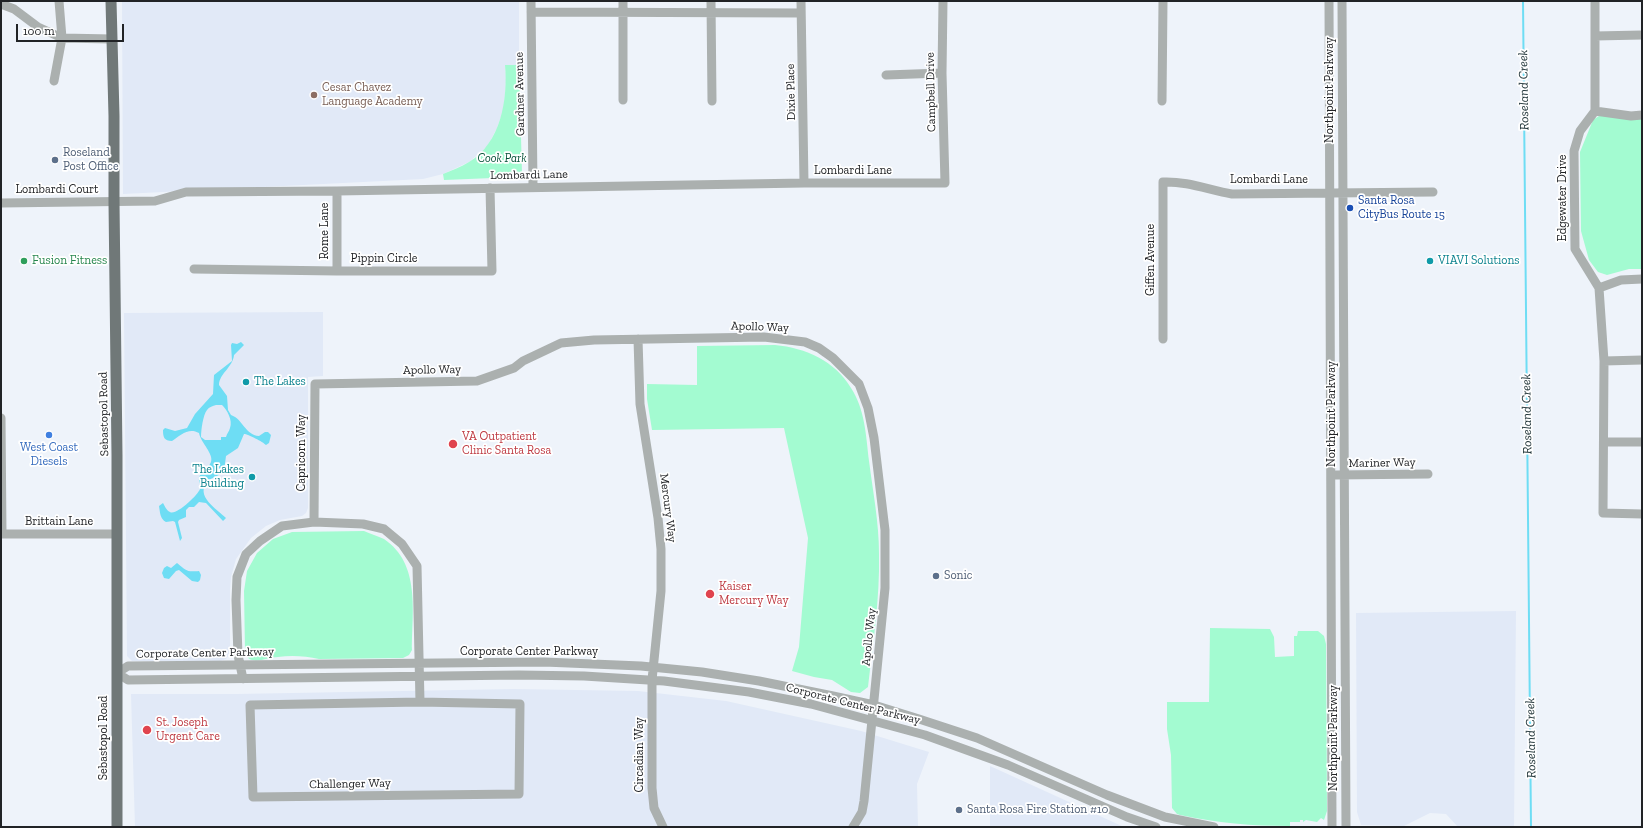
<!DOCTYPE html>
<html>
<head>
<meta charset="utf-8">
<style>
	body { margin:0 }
	#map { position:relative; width:1643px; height:828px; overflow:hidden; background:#eef3fa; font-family:"Zilla Slab",serif }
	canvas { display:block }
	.frame { position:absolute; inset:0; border:2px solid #212326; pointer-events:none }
	.scale { position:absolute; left:16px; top:24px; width:108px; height:18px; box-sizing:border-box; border:2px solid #212326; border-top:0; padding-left:5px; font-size:12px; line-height:14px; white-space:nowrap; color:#212326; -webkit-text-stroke:3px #fff; paint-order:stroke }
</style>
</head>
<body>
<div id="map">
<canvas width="1643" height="828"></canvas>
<div class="frame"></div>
<div class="scale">100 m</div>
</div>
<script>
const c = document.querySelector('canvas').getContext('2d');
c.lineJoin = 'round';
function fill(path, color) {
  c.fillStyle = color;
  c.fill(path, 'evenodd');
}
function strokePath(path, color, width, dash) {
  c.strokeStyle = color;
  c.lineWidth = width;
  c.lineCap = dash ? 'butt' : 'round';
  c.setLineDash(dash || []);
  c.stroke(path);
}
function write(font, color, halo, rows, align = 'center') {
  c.font = font + ' "Zilla Slab",serif';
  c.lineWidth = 3.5;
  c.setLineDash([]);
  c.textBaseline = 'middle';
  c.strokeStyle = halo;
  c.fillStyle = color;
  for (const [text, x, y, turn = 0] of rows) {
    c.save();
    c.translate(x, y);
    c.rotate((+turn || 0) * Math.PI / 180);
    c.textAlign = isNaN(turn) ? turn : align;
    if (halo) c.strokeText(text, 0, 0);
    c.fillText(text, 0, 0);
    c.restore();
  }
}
const built = new Path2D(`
	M122,1H519V65H505L506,80L504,109L497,128L487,147L469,162L443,174L423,179L123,194Z
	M323,312V376L308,377V508L306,513L302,516L280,520L266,526L251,538L236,559L231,577L230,590V654L226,659L220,661H132L127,656V653L124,313Z
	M1516,611L1514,827H1458L1446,814L1430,813L1404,826L1361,825L1357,812L1356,613Z
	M514,689L638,691L726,701L861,731L929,752L917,784L918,827H135L131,694H237Z
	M990,766L1124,827H990Z`);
const green = new Path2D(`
	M505,65H519L522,173L517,177L444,180L443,174C452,170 461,167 469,162C501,143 508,99 505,65Z
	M1602,114L1642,118V269H1629L1607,275L1598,272L1589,260L1581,231L1580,152L1593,120Z
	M775,345C806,348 835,361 851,388C865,409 866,436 869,461C873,492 879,523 879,554C880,598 873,643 868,687L860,693L851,692L832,680L814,677L792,671L799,647L808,538L784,428L652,430L647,399V384L697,385V346Z
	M364,531C370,534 378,536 384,539C421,564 412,612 412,650L409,655L403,658L319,659C306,656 291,655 278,657C269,657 261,662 252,660C248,659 246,656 245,651L244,591L247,571L257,553L273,539L292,532Z
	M1210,628L1270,629L1274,637L1275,657L1294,656V636H1297L1298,631H1318L1324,636L1326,644L1327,811L1324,820L1321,818L1317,822L1306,820L1303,822V820H1300V822H1290V826C1252,826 1217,823 1180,815L1177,814L1172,808L1171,755L1167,729V702H1209Z`);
const water = new Path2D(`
	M241,342L244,345L234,355C233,367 219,374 219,385L227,396L228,410L231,415C243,419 245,435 259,436L265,432H268L271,435L269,443L266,445C263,442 248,434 244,434L238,448L226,456L224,471C220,476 212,477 208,481C194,496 217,509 226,518L223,521L206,503L199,502L194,507H189L186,510V517L179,520L178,522L182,538L180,541L175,522L173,521L166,522C160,519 160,512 159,506L163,503C165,506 166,510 170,512C176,516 198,495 200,489C202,485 198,482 199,477C202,471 209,468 211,462C214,454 201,443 199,433C189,427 180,435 172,441C164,441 163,437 163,430L165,428L175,431L187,428L195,414L213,394L214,375L232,361L231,345L232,343L237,344ZM216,405H222C227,410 233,420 230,428C229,432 227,433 226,437H221V440H205L201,437C201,430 203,415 207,410C209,407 213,406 216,405Z
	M177,563C187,571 186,572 199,571L201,575L200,580L198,582L192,581L179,570L176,571L169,579L164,578L162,573L164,568L167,566L171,568Z`);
const stream = new Path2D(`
	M1523,1L1531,827`);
const minor = new Path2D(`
	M531,1L533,187
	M623,1V100
	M711,1L712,101
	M801,1L804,183
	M1329,1L1332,827
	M1342,1L1346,827
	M1595,1V111L1580,131L1574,151L1575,249L1599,288L1604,361L1603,513L1642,514
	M1,4L14,9L38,27L62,38L112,39
	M531,12L801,13
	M1595,36L1642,35
	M886,75L942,73
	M54,81L62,38L59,1
	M1162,101L1163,1
	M1595,111L1631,116L1642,115
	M1,203L155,201L186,192L337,191L804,183H945L942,73L943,1
	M194,269L337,271H492L490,188
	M337,271V191
	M1599,288L1621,280L1642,279
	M638,339L640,404L658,518L661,549V591L652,680V788L654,808L663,827
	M1163,339V182C1187,181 1209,190 1232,194L1433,192
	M1604,361L1642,360
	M1,418L2,534
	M1604,442H1642
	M1336,475L1428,474
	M314,522L315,384L477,381L514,368L523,361L561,343L594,340L764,337L805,342L819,348L833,358L859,384L868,408L874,438L885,530V588L864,801L862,812L853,827
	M1,534H116
	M243,679L238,655L236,600L237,577L246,554L260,541L282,526L314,522L363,524L384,529L402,544L417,566L420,702L520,704L519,794L253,797L250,705L420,702
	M1156,827L1127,817L1008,765L925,735L811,704L749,692L664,681L584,676L519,675L128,680L117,673L128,666L544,662L641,666L702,672L759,681L833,696L874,705L919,719L977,738L1107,795L1165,817L1214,827`);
const major = new Path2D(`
	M111,1L114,116V202L117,455V827`);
const markers = [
	[314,95,4,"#8d6e63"],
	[55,160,4,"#5c6f8a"],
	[1350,208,4,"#1a4fb4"],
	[24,261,4,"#2e9e5b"],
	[1430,261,4,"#0f9aa8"],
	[246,382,4,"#0f9aa8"],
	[49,435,4,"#3f7fe0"],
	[453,444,5,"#e0444e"],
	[252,477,4,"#0f9aa8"],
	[936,576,4,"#5c6f8a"],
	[710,594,5,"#e0444e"],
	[147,730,5,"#e0444e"],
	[959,810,4,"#5c6f8a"]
];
const educationNames = [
	["Cesar Chavez",322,88],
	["Language Academy",322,102]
];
const streetNames = [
	["Northpoint Parkway",1330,90,-90],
	["Dixie Place",791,92,-91],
	["Campbell Drive",931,92,-91],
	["Gardner Avenue",520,94,-91],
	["Lombardi Lane",853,171],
	["Lombardi Lane",529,175,-1],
	["Lombardi Lane",1269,180],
	["Lombardi Court",57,190],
	["Edgewater Drive",1563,198,-90],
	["Rome Lane",325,231,-90],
	["Pippin Circle",384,259],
	["Giffen Avenue",1151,260,-90],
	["Apollo Way",760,327,2],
	["Apollo Way",432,370,-1],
	["Sebastopol Road",104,414,-91],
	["Northpoint Parkway",1332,414,-90],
	["Capricorn Way",302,453,-90],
	["Mariner Way",1382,463,-1],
	["Mercury Way",668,508,83],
	["Brittain Lane",59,522],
	["Apollo Way",869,637,-84],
	["Corporate Center Parkway",529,652],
	["Corporate Center Parkway",205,653,-1],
	["Corporate Center Parkway",853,704,14],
	["Sebastopol Road",104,738,-90],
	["Northpoint Parkway",1334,738,-90],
	["Circadian Way",640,755,-90],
	["Challenger Way",350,784,-1]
];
const serviceNames = [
	["Roseland",63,153],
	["Post Office",63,167],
	["Sonic",944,576],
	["Santa Rosa Fire Station #10",967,810]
];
const parkNames = [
	["Cook Park",502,159]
];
const transitNames = [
	["Santa Rosa",1358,201],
	["CityBus Route 15",1358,215]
];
const leisureNames = [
	["Fusion Fitness",32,261]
];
const cultureNames = [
	["VIAVI Solutions",1438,261],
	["The Lakes",254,382],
	["The Lakes",244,470,"right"],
	["Building",244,484,"right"]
];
const healthNames = [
	["VA Outpatient",462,437],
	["Clinic Santa Rosa",462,451],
	["Kaiser",719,587],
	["Mercury Way",719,601],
	["St. Joseph",156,723],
	["Urgent Care",156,737]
];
const shopNames = [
	["West Coast",49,448],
	["Diesels",49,462]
];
const waterNames = [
	["Roseland Creek",1524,90,-91],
	["Roseland Creek",1527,414,-91],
	["Roseland Creek",1531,738,-91]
];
fill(built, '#e1e9f7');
fill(green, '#a3fbd1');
fill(water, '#6eddf4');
strokePath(stream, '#6eddf4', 2);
strokePath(minor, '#abb0af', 9);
strokePath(major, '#707878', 11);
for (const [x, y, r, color] of markers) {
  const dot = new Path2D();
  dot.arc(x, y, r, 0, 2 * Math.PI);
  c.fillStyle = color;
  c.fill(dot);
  strokePath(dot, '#fff', 1.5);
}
write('12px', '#785e54', '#fff', educationNames, 'left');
write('12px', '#212326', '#fff', streetNames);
write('12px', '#4e5e75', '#fff', serviceNames, 'left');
write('italic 12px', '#004f35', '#fff', parkNames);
write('12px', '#164399', '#fff', transitNames, 'left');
write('12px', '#27864d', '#fff', leisureNames, 'left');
write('12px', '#0d838f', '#fff', cultureNames, 'left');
write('12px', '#be3a42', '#fff', healthNames, 'left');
write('12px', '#366cbe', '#fff', shopNames);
write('italic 13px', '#1d3135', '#fff', waterNames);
</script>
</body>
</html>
